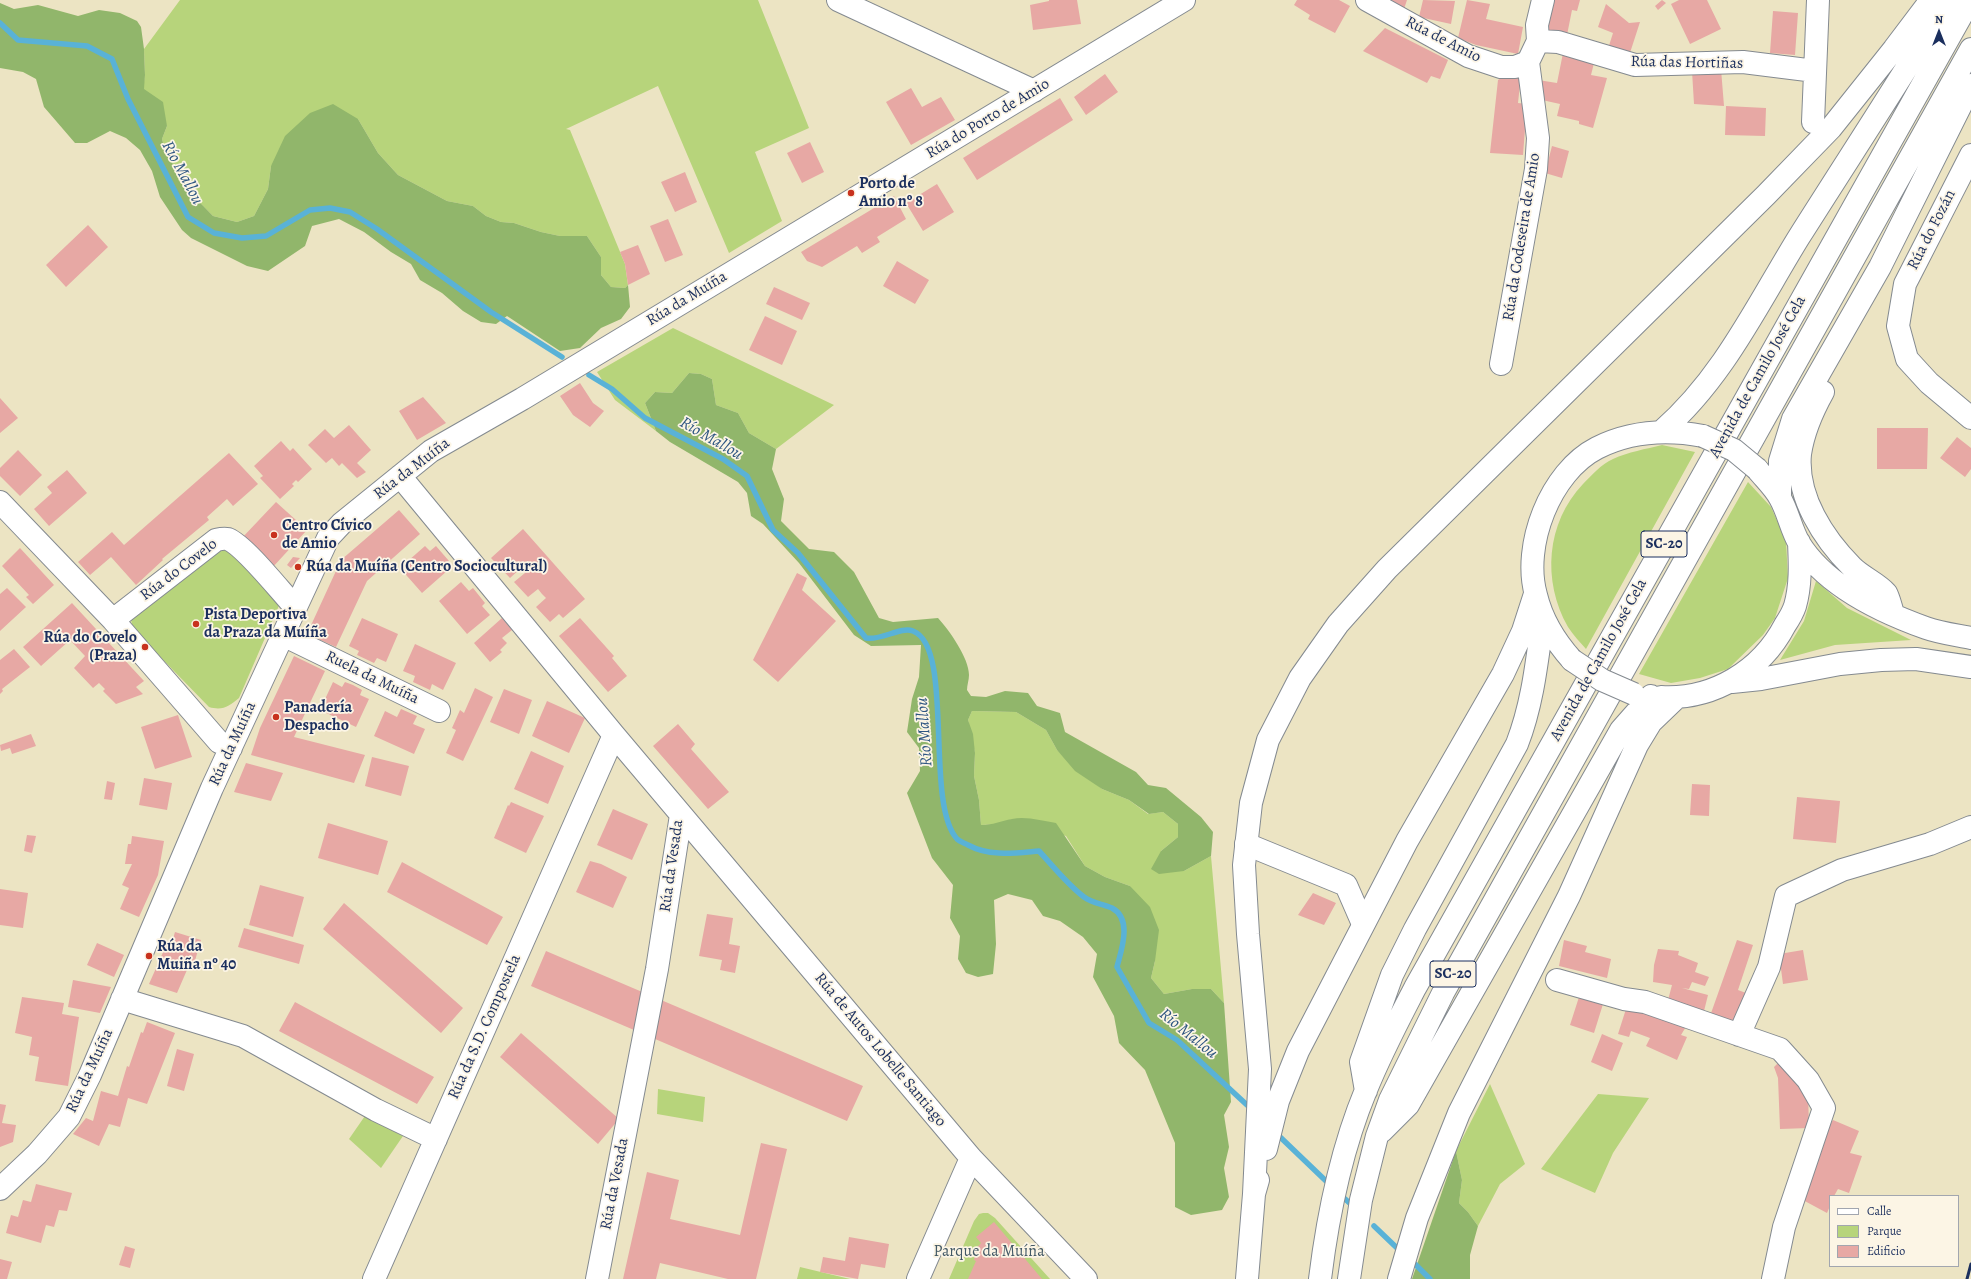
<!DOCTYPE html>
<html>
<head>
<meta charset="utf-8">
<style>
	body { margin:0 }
	#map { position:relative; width:1971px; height:1279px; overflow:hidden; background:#ece4c3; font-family:Alegreya,serif }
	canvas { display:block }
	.legend { position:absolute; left:1829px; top:1195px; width:130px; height:72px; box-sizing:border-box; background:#fcf5e5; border:1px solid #a2a6af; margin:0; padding:5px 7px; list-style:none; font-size:12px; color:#1b2f5e }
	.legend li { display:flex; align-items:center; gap:8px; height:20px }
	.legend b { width:20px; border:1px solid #a2a6af }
	.north { position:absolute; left:1919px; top:12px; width:40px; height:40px; -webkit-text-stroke:3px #fcf5e5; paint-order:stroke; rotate:0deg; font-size:11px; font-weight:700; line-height:16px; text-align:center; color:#1b2f5e }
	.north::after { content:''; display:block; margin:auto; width:14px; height:18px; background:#1b2f5e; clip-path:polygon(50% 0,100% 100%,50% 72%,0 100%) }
</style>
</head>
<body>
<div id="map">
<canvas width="1971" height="1279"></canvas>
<ul class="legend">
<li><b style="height:5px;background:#fff"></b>Calle</li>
<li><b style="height:11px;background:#b7d47b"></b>Parque</li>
<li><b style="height:11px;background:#e7a8a4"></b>Edificio</li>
</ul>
<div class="north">N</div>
</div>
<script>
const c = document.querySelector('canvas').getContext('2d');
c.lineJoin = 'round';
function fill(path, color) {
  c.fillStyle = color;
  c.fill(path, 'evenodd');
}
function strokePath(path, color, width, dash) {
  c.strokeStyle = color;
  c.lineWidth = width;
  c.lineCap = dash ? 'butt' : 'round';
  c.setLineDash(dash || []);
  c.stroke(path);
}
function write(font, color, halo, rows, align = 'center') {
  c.font = font + ' Alegreya,serif';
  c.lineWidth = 3.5;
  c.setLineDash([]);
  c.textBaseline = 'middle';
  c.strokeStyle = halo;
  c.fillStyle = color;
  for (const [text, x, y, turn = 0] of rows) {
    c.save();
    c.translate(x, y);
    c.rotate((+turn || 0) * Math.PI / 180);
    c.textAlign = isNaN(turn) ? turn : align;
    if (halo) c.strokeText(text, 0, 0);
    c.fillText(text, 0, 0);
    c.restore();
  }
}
const green = new Path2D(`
	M180,0H758L809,128L755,152L782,221L729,253L658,86L566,129L570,130L625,264L628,285L625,288L611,287L601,275V257L587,236H560L541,232L514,223L501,222L486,216L473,206L447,201L398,175L378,153L358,119L271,166L268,189L254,216L237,222L213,216L179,181L173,164L166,153L162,139L167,126L143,89L145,75L144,49Z
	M673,328L834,405L776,449L749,433L738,413L716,405L712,379L701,374L689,373L672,393L655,392L645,403L656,431L615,400L597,372Z
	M1662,445L1695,452L1586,649C1580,642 1573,635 1568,627C1542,581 1546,523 1583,484C1591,476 1601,464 1613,459C1628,452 1646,449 1662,445Z
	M1748,482L1771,507L1786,541L1788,578L1775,618L1763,635L1728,669L1700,678L1671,683L1639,674Z
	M232,549L281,601L239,698C229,706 223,711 209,707L133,629L131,620L217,550Z
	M1816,581L1847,608L1911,640L1835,645L1780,660L1804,621Z
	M972,711L1016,712L1046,730L1057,750L1102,789L1129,800L1148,814L1163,812L1178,824V837L1161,851L1184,871L1211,856L1224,1003L1211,989H1192L1164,994L1151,978L1155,961L1130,886L1105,877L1085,866L1066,836L1013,819L998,824L981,825L979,800L974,776L975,753L968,720Z
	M1490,1084L1525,1164L1500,1184L1478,1226L1468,1212L1459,1203L1462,1180L1456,1151Z
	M658,1089L705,1097L703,1122L657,1114Z
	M1598,1094L1649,1098L1613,1153L1595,1193L1541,1169Z
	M367,1113L403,1136L381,1168L349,1139Z
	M983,1213H988L995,1218L1050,1279H949L974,1221L979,1214Z
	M800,1267L850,1279H797Z`);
const forest = new Path2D(`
	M0,3L14,9L38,5L78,16L99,10L120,13L137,21L141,27L144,49L145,75L144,89L163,102L167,126L162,139L166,153L173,164L179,181L213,216L237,222L254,216L268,189L271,166L285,136L310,113L333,104L358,119L378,153L398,175L447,201L473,206L486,216L501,222L514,223L541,232L560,236H587L601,257V275L611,287L625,288L628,285L630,307L621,319L601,328L580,348L560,351L507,316L496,324L481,322L463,311L442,293L420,280L411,264L391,252L364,232L339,219L312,226L305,246L268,271L247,266L191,238L182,230L160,197L152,171L140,150L126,138L110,131L87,143H75L44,107L36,79L23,72L0,68Z
	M689,373L701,374L712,379L716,405L738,413L749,433L776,449L772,469L784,499L781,521L809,549L834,552L854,572L879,618L893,622L938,618C949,630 969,658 969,675C969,680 967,685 967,690L971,696L986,697L1005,691L1028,693L1037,706L1060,713L1065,732L1136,772L1148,785L1166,788L1201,817L1213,832L1211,856L1184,871L1159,874L1151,869L1161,851L1178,837V824L1163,812L1149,814L1129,800L1102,789L1075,771L1057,750L1046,730L1016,712L972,711L968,720L973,734L975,753L974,776L979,800L981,825C993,825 1001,821 1012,819C1026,816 1043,821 1056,823L1085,866L1105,877L1130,886L1150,907L1159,930L1155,961L1151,978L1164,994L1192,989H1211L1224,1003L1231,1102L1224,1115L1229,1147L1224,1168L1229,1197L1222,1210L1191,1215L1175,1207V1143L1145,1070L1119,1043L1114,1016L1093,977L1097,954L1083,937L1060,921L1043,916L1032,900L1008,894L994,900L996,944L993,974L978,977L966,973L958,959L960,936L950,918L953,885L932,858L907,793L920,771L919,748L907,732L912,699L919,677L921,645L871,646L854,635L799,563L763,524L751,516L747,493L738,482L670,442L656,431L645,403L655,392L672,393Z
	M1456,1151L1462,1180L1459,1203L1468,1212L1478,1226L1470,1255V1279H1412Z`);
const stream = new Path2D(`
	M0,23L18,40L87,46L112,59L128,99L188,217L214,233L242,238L266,236L310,210L330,208L350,212L377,229L491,312L562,357
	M589,375L612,389L645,418L723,459L747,476L773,530L798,553L866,638C881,641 901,626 913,631C955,647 924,803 957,839C960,842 965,843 968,845C990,857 1015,853 1039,851C1053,866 1067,884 1084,897C1092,903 1103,904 1112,908C1133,919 1121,951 1117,967L1149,1023L1177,1040L1247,1105
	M1278,1135L1326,1181
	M1344,1198L1354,1207
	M1374,1226L1397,1248
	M1415,1264L1430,1279`);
const building = new Path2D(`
	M1049,0H1077L1081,24L1033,30L1030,5L1049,1Z
	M1297,0H1339L1350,6L1335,33L1308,19L1310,15L1294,5Z
	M1391,0H1407L1404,9Z
	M1423,0L1455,1L1451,24L1419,17Z
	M1467,0L1490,4L1486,19L1523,27L1518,54L1476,45L1458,38Z
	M1553,0H1580L1577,11L1572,10L1567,35L1545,30Z
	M1662,0L1666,3L1658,10L1655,6Z
	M1679,0H1707L1721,29L1690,44L1671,4Z
	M1606,4L1629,23L1640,22L1628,59L1607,52L1613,33L1598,27Z
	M1773,11L1798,13L1795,55L1770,53Z
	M1385,28L1448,60L1440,79L1431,76L1427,83L1363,51Z
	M1564,48L1595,59L1591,75L1607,78L1593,128L1579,124V121L1557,116L1560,104L1533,98L1538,80L1557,83Z
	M1721,69L1724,106L1694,104L1692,71Z
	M1105,74L1118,92L1086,115L1074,97Z
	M1521,75L1518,103L1527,104L1523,155L1490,153L1498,80L1503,77Z
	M911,88L922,107L941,97L955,120L911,145L886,102Z
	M1060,98L1073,120L977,180L963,158Z
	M1726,106L1766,108L1765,136L1725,135Z
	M810,142L824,172L802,183L787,153Z
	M1552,146L1569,151L1562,178L1545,173Z
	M685,172L697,202L675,212L661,182Z
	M937,184L954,212L923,231L906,203Z
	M894,196L906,219L877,237L880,242L862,253L857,246L822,267L807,261L801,252Z
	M668,219L683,255L665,262L650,226Z
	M88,225L108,247L66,287L46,265Z
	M638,245L650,274L628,285L625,264L620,252Z
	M897,261L929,280L915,304L883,286Z
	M774,287L810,303L802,320L766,304Z
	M765,316L797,331L782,365L749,350Z
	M580,383L593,403L604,411L590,427L573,415L560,396Z
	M423,397L446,423L417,440L399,411Z
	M0,398L18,418L0,433Z
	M349,425L371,450L357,463L366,472L357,478L342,463L339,466L332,458L326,463L308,445L325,429L334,438Z
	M1877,428H1928L1927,469H1877Z
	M1957,437L1971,448V469L1965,477L1940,458Z
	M281,441L290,451L293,448L312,469L298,482L296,480L292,484L294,486L280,499L260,478L263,476L254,466Z
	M18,450L42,475L20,496L0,476V468Z
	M229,453L258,484L233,506L227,499L207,517L209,520L162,559L163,560L136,585L111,557L90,575L78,562L112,532L124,545Z
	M67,470L87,493L49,526L34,509L52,493L47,487Z
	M276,502L307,530L272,568L241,539Z
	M399,510L420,534L367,581L336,647L307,634L341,560Z
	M523,529L585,599L563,618L559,614L550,622L536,607L546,598L542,594L538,589L528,597L514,582L525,573L521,568L510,578L491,558Z
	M425,546L430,551L436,546L449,561L443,566L447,571L422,593L400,568Z
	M20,548L54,585L33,604L26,597L29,595L2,566Z
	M293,557L300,558L291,568L287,565Z
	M797,573L807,578L802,590L836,621L778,682L753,660Z
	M461,582L469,591L473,588L485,603L482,606L490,615L467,634L439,601Z
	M7,588L26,607L0,631V594Z
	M72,603L144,681L136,687L143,694L116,704L103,691L105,689L99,683L93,688L74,668L85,656L70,640L41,666L23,647Z
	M362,618L398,634L386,662L377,658L374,663L357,655L359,651L349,646Z
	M502,618L512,630L502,638L507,643L500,650L502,652L490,662L474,643Z
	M580,618L614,656L612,658L627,676L608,692L559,636Z
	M415,644L456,663L443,690L432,684L430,690L413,682L415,676L403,671Z
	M14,649L30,667L2,689L3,691L0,694V660Z
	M294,656L325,671L294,737L365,755L354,783L251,755L260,728Z
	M333,682L342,687L345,682L353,685L362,690L360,695L369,699L356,727L320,710Z
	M475,688L493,697L463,761L446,753L456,730L452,728L460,710L464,713Z
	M504,689L532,700L519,734L490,722Z
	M547,701L585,718L569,753L532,736Z
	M401,709L417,716L413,724L425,729L414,754L374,736L385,711L397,717Z
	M178,715L192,757L155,769L141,727Z
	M678,724L695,744L691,749L729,792L708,809L653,746Z
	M31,734L36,746L12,754L10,748L1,751L0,745Z
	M531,751L564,766L548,804L514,789Z
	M372,757L409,766L401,796L365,786Z
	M246,763L283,773L271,801L234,792Z
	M144,778L172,783L167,810L139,805Z
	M107,781L115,783L112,800L104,799Z
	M1692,784L1710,785L1709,816L1690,815Z
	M1797,797L1840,801L1836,843L1793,839Z
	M511,802L544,816L526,853L494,838L508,805L509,806Z
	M613,809L648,824L632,860L597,845Z
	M328,823L388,841L378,875L318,858Z
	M27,835L36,836L32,853L24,851Z
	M132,836L164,841L158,875L139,917L120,909L129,888L122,885L132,864H125L128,844H131Z
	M590,861L601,864L627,877L613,908L576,892Z
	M402,862L503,917L487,945L387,892Z
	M260,885L304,897L293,937L249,925Z
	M0,889L28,893L23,928L0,925Z
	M1313,893L1336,903L1324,925L1298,915Z
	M344,903L463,1008L441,1033L323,929Z
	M707,914L733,918L729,944L740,946L735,973L720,970L722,960L699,956Z
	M244,928L304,945L299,964L238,947Z
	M175,932L201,940L194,964L190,963L177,993L149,984L168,941L172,942Z
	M1564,940L1587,946L1585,952L1611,959L1607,978L1559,966Z
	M1737,940L1753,945L1738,990L1746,993L1735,1024L1710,1016Z
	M97,943L124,955L114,977L87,965Z
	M1658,949L1679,951L1678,955L1698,963L1695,972L1709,977L1705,986L1692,982L1689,989L1682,988L1708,995L1703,1015L1667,1004L1672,985L1653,982L1654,965Z
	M1803,950L1808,980L1783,984L1779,954Z
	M546,951L863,1086L847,1121L531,986Z
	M73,980L111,987L100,1013L68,1007Z
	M22,997L64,1003L62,1014L79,1017L68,1086L35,1081L39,1057L29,1055L32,1037L15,1033Z
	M1579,997L1603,1004L1594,1033L1570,1025Z
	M295,1002L434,1077L417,1104L279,1031Z
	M1639,1007L1687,1025L1681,1035L1687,1037L1677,1060L1646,1046L1650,1038L1631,1031L1629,1037L1618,1034L1626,1009Z
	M147,1022L175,1033L147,1104L128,1098L120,1127L109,1124L99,1146L73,1134L86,1118L93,1121L101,1091L118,1096L127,1066L129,1067L141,1032L143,1033Z
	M521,1033L619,1119L598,1144L500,1057Z
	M1602,1034L1623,1043L1612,1071L1591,1062Z
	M177,1049L194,1054L184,1091L167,1086Z
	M1780,1061L1808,1091L1809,1128L1780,1129L1778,1078L1774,1067Z
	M0,1104L6,1105L2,1123L16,1125L13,1142L0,1147Z
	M1833,1120L1859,1131L1850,1153L1862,1156L1849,1193L1838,1189L1834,1196H1830V1206L1827,1213L1801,1199L1822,1136Z
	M761,1143L787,1149L756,1279H728L660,1263L656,1279H623L647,1172L679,1180L670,1219L740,1235Z
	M36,1184L72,1193L67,1211L59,1210L54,1227L46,1225L41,1243L6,1233L11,1215L18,1217L23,1200L31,1202Z
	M994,1222L1042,1279H968L976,1261L974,1260L975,1256L972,1253L981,1243L976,1237Z
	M849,1237L889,1244L885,1268L861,1264L858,1279L820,1272L823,1257L845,1261Z
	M125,1246L135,1249L130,1268L119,1265Z
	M0,1259L12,1262L7,1279H0Z`);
const minor = new Path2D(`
	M838,0L1034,91
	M1367,0L1468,56L1501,67H1515L1528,62L1538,41L1537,25L1543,0
	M1538,41L1558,42L1635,65L1743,62L1815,71
	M1813,122L1818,0
	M1971,155L1905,284L1898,326L1907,359L1929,383L1971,418
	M1501,364L1536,169L1538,138L1528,62
	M400,476L614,735L971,1158L1086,1279
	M0,502L113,620L219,742L231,748
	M113,620L216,540C220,539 223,538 228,539C245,546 281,592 295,607
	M283,635L439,711
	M1246,844L1346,885L1363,924
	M1557,980L1624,999L1645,1002L1780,1049L1808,1080L1824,1108L1784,1227L1773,1279
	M122,999L243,1036L376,1110L436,1139
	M1739,1035L1769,967L1786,896L1842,870L1930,844L1971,827
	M0,1189L37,1154L69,1117L90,1075L212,788L328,538L342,523L431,451L522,399L1184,0
	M374,1279L614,735
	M597,1279L657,969L681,815
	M918,1279L971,1158`);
const highway = new Path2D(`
	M1823,392C1813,410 1803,434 1800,454C1796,497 1824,539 1852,567C1862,577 1877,583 1886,593C1889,598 1891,608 1893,613
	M1662,431C1723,378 1757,305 1799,237C1849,158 1900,80 1949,0
	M1757,469C1764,478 1774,487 1780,498C1788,512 1791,529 1799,543C1825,585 1881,612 1926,628C1940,633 1956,635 1971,638
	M1780,497V461L1793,419L1880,267L1971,85
	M1572,660C1555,641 1542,620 1536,595C1522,546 1550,472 1597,448C1631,431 1666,429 1703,436
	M1732,682L1761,679L1840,664L1881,660L1916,659L1971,667
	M1661,697C1713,700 1761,671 1785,625C1789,619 1793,612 1795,606C1801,585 1800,564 1799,542
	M1366,1091L1361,1062L1392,975L1415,929L1517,744C1533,703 1537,660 1543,617
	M1382,1131L1408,1105L1621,730L1651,696
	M1266,1149L1278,1101L1298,1051L1407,841L1503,674L1523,631L1535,594
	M1254,1194L1260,1069L1248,934L1244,865L1251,803L1268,740L1300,678L1338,624L1387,569L1766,195L1831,128L1894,49L1931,0
	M1247,1279L1254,1194L1258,1180
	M1320,1279C1328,1214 1341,1150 1366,1090C1380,1055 1398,1021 1415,988L1970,0
	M1349,1279L1361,1200L1377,1136L1390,1100L1443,993L1971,49
	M1399,1279L1417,1218L1459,1113L1569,896L1637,745L1651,722L1676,698`);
const rail = new Path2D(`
	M1967,1279L1971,1264`);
const highwayBridge = new Path2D(`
	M1703,436L1734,450L1757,469
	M1572,660L1602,680L1634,694`);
const markers = [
	[851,193,4,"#c8321e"],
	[274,535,4,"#c8321e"],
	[298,567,4,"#c8321e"],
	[196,624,4,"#c8321e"],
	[145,647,4,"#c8321e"],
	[276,717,4,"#c8321e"],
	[149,956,4,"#c8321e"]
];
const shields = [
	[1664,544,46],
	[1453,974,46]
];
const shieldNames = [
	["SC-20",1664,544],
	["SC-20",1453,974]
];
const streetNames = [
	["Rúa de Amio",1443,40,27],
	["Rúa das Hortiñas",1687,63,1],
	["Rúa do Porto de Amio",988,119,-31],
	["Rúa do Fozán",1932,230,-63],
	["Rúa da Codeseira de Amio",1522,237,-81],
	["Rúa da Muíña",687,299,-31],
	["Avenida de Camilo José Cela",1758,377,-61],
	["Rúa da Muíña",412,469,-37],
	["Rúa do Covelo",179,570,-37],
	["Avenida de Camilo José Cela",1599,660,-61],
	["Ruela da Muíña",372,678,26],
	["Rúa da Muíña",233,744,-65],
	["Rúa da Vesada",672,866,-82],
	["Rúa da S.D. Compostela",485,1027,-66],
	["Rúa de Autos Lobelle Santiago",880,1050,50],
	["Rúa da Muíña",90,1071,-65],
	["Rúa da Vesada",615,1184,-79]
];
const poiNames = [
	["Porto de",859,184],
	["Amio nº 8",859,202],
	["Centro Cívico",282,526],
	["de Amio",282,544],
	["Rúa da Muíña (Centro Sociocultural)",306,567],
	["Pista Deportiva",204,615],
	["da Praza da Muíña",204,633],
	["Rúa do Covelo",137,638,"right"],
	["(Praza)",137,656,"right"],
	["Panadería",284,708],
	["Despacho",284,726],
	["Rúa da",157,947],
	["Muiña nº 40",157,965]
];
const parkNames = [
	["Parque da Muíña",989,1252]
];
const waterNames = [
	["Río Mallou",182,173,62],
	["Río Mallou",711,439,30],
	["Río Mallou",925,732,-94],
	["Río Mallou",1188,1034,39]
];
fill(green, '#b7d47b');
fill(forest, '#91b66b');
strokePath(stream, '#59b2d7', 5.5);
fill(building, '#e7a8a4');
strokePath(minor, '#848a90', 24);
strokePath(highway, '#848a90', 24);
strokePath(minor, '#fff', 22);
strokePath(highway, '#fff', 22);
strokePath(rail, '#1b2f5e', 3);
strokePath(highwayBridge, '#848a90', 24, []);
strokePath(highwayBridge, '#fff', 22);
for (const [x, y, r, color] of markers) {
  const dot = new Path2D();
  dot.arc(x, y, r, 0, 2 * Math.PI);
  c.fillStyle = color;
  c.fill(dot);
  strokePath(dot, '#fcf5e5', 1.5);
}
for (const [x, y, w] of shields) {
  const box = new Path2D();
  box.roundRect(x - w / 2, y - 13, w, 26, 3);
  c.fillStyle = '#fcf5e5';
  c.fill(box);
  strokePath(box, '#1b2f5e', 1);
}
write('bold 15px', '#1b2f5e', null, shieldNames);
write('16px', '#1b2f5e', '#fcf5e5', streetNames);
write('bold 16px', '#1b2f5e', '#fcf5e5', poiNames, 'left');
write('16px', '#425865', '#fcf5e5', parkNames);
write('italic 17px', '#2e5682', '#fcf5e5', waterNames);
</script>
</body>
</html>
